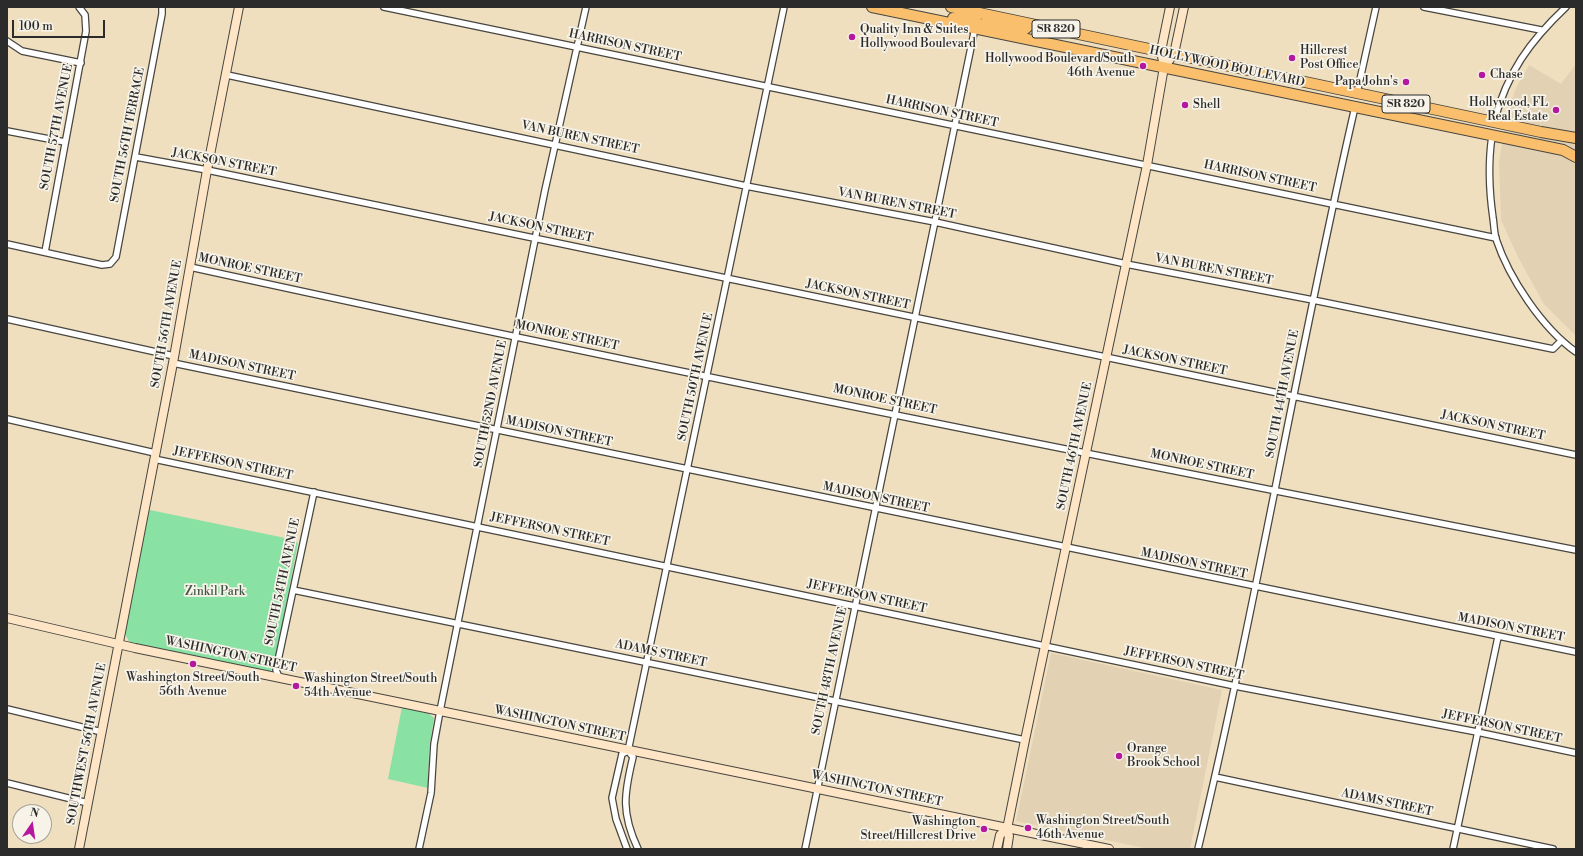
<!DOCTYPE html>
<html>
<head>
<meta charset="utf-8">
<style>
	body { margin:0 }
	#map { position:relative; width:1583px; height:856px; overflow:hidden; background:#efdfbe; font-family:"Libre Bodoni",serif }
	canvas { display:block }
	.frame { position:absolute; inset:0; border:8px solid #2b2b2b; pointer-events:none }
	.north { position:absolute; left:12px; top:804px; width:40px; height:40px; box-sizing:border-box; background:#f7f3e8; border:1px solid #a5a39c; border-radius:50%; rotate:13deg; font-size:11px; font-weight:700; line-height:16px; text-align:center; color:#2b2b2b }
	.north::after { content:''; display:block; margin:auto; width:14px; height:18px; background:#b5179e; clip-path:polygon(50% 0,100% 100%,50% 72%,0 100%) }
	.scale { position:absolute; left:12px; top:20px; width:93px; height:18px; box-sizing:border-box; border:2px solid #2b2b2b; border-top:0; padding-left:5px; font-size:12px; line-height:14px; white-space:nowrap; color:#2b2b2b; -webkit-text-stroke:3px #f7f3e8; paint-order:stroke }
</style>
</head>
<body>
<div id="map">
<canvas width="1583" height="856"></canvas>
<div class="frame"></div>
<div class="north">N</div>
<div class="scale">100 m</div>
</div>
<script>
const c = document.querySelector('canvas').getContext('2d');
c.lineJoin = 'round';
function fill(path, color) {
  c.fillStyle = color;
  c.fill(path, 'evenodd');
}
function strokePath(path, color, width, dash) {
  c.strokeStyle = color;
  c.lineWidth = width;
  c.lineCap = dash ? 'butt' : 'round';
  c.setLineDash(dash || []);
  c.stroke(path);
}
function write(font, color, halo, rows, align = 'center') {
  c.font = font + ' "Libre Bodoni",serif';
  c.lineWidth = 3.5;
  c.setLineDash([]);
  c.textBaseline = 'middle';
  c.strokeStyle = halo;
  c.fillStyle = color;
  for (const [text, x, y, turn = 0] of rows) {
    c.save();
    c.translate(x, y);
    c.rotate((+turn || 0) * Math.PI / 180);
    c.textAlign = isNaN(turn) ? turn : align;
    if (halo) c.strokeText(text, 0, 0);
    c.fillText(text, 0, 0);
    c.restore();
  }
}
const built = new Path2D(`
	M1576,64V336L1544,304L1518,257L1501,220L1499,162L1507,114L1516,88L1529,65L1561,84Z
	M1051,653L1222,690L1190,849H1149L1016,821Z`);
const green = new Path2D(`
	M150,510L295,540L298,543L274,667L270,672L130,643L125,634L146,515Z
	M402,707L428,713L434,718L429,750L428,788L388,779Z`);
const street = new Path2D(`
	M384,7L1496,238
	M1424,7L1541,30
	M7,41L22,51L81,63
	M227,75L746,186L935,222L1126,264L1313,300L1553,349L1561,341
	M1357,93L1376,7
	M1494,122C1507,73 1529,42 1566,7
	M7,131L65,142
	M1492,136C1488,163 1489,190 1493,218C1494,224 1494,232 1496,239C1509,278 1542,328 1576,352
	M136,157L207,170L1576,455
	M7,244L102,265L110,264L116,257L162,14V7
	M45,252L86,31L85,15L79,7
	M190,267C650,368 1113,459 1576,550
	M7,319L174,356
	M173,363L1576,652
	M7,419L155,453
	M154,459L1235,686L1477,732L1576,753
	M293,590L1025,740
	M279,677L276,670L314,492
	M7,709L102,732
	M628,751L784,7
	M628,751L633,757C624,794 621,813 638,849
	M1215,777L1553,849
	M7,783L88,803
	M419,849L431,793L434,744L440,711L545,190L586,7
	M627,849L616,819L612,798L622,754L628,751
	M805,849L975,28
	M1198,849C1257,603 1298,353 1355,107
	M1453,849L1498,637`);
const secondary = new Path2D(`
	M1164,67L1174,54L1184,7
	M7,618L135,648L1109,849
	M79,849L173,363L207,170L239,7
	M997,849L1000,835L1007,829
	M1007,849L1009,836L1007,829L1025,740L1147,165L1164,67L1161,51L1170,7`);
const highway = new Path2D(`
	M872,7L1563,150L1576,157
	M951,7L1541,132L1576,138
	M953,18L969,20L976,17L979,13
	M975,28L978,25L989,23L1024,30L1031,24`);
const markers = [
	[852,37,4,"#b5179e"],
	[1292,58,4,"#b5179e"],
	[1143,66,4,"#b5179e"],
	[1482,75,4,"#b5179e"],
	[1406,82,4,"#b5179e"],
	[1185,105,4,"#b5179e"],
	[1556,110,4,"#b5179e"],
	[193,664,4,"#b5179e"],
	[296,686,4,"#b5179e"],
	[1119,756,4,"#b5179e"],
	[1028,828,4,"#b5179e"],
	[984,829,4,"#b5179e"]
];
const shields = [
	[1056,29,48],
	[1406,104,48]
];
const shieldNames = [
	["SR 820",1056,29],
	["SR 820",1406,104]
];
const poiNames = [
	["Quality Inn & Suites",860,30],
	["Hollywood Boulevard",860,44],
	["Hillcrest",1300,51],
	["Post Office",1300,65],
	["Hollywood Boulevard/South",1135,59,"right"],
	["46th Avenue",1135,73,"right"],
	["Chase",1490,75],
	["Papa John's",1398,82,"right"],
	["Hollywood, FL",1548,103,"right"],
	["Real Estate",1548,117,"right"],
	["Shell",1193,105],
	["Washington Street/South",193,678,"center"],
	["56th Avenue",193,692,"center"],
	["Washington Street/South",304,679],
	["54th Avenue",304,693],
	["Orange",1127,749],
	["Brook School",1127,763],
	["Washington Street/South",1036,821],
	["46th Avenue",1036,835],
	["Washington",976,822,"right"],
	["Street/Hillcrest Drive",976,836,"right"]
];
const streetNames = [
	["HARRISON STREET",625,46,12],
	["HOLLYWOOD BOULEVARD",1227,67,12],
	["HARRISON STREET",942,112,12],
	["SOUTH 57TH AVENUE",57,127,-79],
	["SOUTH 56TH TERRACE",128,135,-79],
	["VAN BUREN STREET",580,138,12],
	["JACKSON STREET",224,163,11],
	["HARRISON STREET",1260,177,12],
	["VAN BUREN STREET",897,204,11],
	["JACKSON STREET",541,228,12],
	["MONROE STREET",250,269,12],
	["VAN BUREN STREET",1214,270,11],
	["JACKSON STREET",858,295,12],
	["SOUTH 56TH AVENUE",167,324,-80],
	["MONROE STREET",567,336,12],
	["JACKSON STREET",1175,361,12],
	["MADISON STREET",242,366,12],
	["SOUTH 50TH AVENUE",696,377,-78],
	["SOUTH 44TH AVENUE",1283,394,-79],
	["MONROE STREET",885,400,12],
	["SOUTH 52ND AVENUE",491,404,-79],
	["JACKSON STREET",1493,426,12],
	["MADISON STREET",559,432,12],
	["SOUTH 46TH AVENUE",1075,446,-78],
	["JEFFERSON STREET",233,464,12],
	["MONROE STREET",1202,465,12],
	["MADISON STREET",876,498,12],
	["JEFFERSON STREET",550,530,12],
	["MADISON STREET",1194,564,12],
	["SOUTH 54TH AVENUE",283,582,-78],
	["JEFFERSON STREET",867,597,12],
	["MADISON STREET",1511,628,11],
	["ADAMS STREET",661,654,12],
	["WASHINGTON STREET",231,655,12],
	["JEFFERSON STREET",1184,664,12],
	["SOUTH 48TH AVENUE",830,671,-78],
	["WASHINGTON STREET",560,724,12],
	["JEFFERSON STREET",1502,727,12],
	["SOUTHWEST 56TH AVENUE",87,744,-79],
	["WASHINGTON STREET",877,789,12],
	["ADAMS STREET",1387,803,12]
];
const parkNames = [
	["Zinkil Park",215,592]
];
fill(built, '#e3d1b4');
fill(green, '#8ae1a4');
strokePath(street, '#484641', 8);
strokePath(secondary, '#484641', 10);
strokePath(highway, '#484641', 12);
strokePath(street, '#fff', 5.5);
strokePath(secondary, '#fde5c5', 8);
strokePath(highway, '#f9bf6d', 10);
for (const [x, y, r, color] of markers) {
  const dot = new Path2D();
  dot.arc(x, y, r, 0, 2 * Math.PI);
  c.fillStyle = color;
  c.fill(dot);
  strokePath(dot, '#f7f3e8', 1.5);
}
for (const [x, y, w] of shields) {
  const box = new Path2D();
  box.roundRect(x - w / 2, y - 9, w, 18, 3);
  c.fillStyle = '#f7f3e8';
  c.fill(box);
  strokePath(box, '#2b2b2b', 1);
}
write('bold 11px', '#2b2b2b', null, shieldNames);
write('12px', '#2b2b2b', '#f7f3e8', poiNames, 'left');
write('12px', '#2b2b2b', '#f7f3e8', streetNames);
write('12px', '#435849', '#f7f3e8', parkNames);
</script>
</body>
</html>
